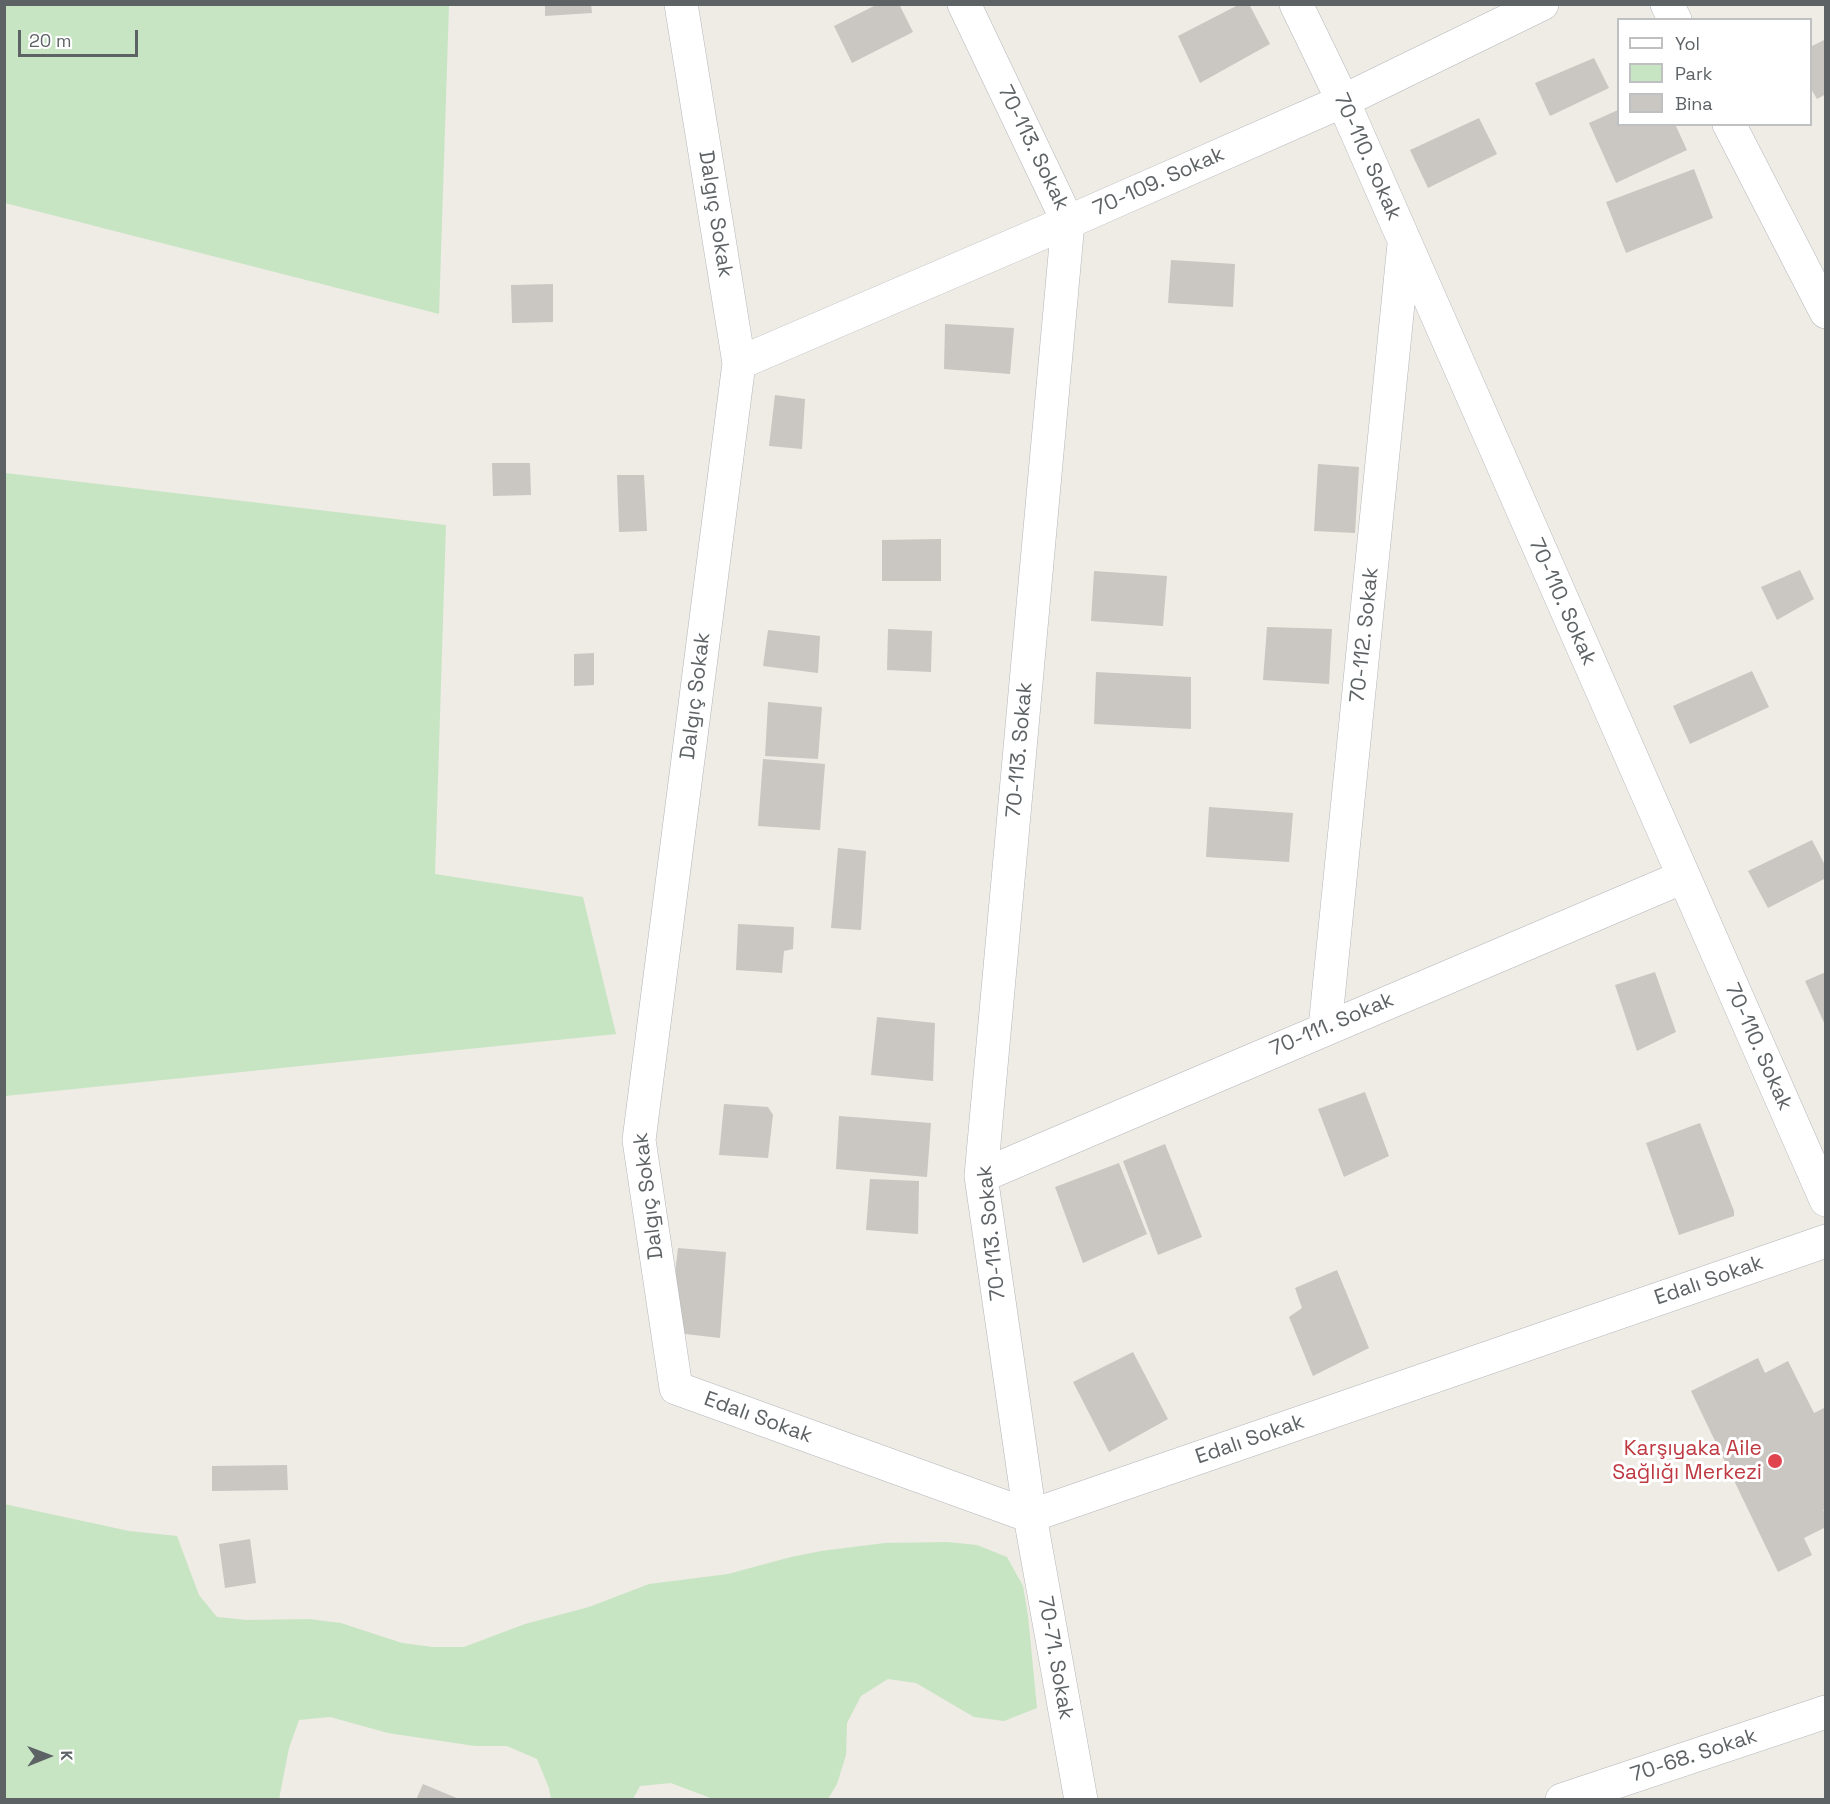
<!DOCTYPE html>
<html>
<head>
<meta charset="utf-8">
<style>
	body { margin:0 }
	#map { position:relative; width:1830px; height:1804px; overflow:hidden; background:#efebe5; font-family:"Space Grotesk",sans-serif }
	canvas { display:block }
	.frame { position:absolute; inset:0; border:6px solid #5d6265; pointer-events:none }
	.legend { position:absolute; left:1617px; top:18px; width:195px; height:108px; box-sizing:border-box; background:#fff; border:2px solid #bec0c1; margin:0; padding:8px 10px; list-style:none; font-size:18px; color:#5d6265 }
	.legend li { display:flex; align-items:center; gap:12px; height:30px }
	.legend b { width:30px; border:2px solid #bec0c1 }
	.north { position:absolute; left:18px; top:1726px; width:60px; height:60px; -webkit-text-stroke:4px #fff; paint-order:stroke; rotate:89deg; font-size:16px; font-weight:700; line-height:24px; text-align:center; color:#5d6265 }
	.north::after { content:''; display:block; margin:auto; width:21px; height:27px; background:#5d6265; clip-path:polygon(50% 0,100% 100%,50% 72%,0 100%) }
	.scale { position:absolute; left:18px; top:30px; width:120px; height:27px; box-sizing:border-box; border:3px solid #5d6265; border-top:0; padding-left:8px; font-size:18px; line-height:21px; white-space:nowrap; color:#5d6265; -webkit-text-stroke:4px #fff; paint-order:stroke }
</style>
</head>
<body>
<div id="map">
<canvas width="1830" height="1804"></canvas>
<div class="frame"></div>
<ul class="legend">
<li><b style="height:8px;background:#fff"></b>Yol</li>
<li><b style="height:16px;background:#c7e5c3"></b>Park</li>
<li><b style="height:16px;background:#cac6c2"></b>Bina</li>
</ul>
<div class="north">K</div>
<div class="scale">20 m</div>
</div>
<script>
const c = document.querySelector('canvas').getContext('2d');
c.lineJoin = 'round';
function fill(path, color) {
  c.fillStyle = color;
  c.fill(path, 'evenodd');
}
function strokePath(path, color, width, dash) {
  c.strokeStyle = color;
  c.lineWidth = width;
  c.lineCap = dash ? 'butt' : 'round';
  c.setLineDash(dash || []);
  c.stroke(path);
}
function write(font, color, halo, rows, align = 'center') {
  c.font = font + ' "Space Grotesk",sans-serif';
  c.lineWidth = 6;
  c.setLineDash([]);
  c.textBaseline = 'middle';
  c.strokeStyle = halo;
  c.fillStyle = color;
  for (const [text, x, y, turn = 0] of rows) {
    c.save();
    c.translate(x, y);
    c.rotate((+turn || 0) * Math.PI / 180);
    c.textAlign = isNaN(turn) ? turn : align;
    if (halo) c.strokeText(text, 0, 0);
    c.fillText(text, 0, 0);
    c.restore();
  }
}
const green = new Path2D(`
	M4,5H449L439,314L5,203Z
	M5,473L446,525L435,874L583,897L616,1034L5,1096Z
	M4,1504L129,1531L177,1536L199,1595L217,1617L247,1620L309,1619L341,1623L402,1643L433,1647H464L525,1624L589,1607L649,1584L728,1574L791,1557L821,1551L885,1543L947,1542L977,1545L1007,1557L1023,1586L1028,1616L1037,1708L1004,1721L974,1717L916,1683L888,1679L861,1696L847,1723L846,1755L837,1784L828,1799H713L671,1783L640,1786L633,1799H551L549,1788L537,1759L507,1746H475L388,1733L330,1717L299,1720L289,1748L279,1799H5Z`);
const building = new Path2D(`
	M545,4H591L592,13L545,16Z
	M878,4H899L913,32L852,63L834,26Z
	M1240,4H1249L1270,44L1200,83L1178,36Z
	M1826,39V94L1817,99L1810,87V47Z
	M1594,58L1609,88L1550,116L1535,83Z
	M1618,110V124H1675L1687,150L1616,183L1589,123Z
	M1479,118L1497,154L1428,188L1410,150Z
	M1694,169L1713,218L1626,253L1606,202Z
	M1171,260L1235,264L1233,307L1168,303Z
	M553,284V322L512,323L511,285Z
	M945,324L1014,328L1010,374L944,369Z
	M775,395L805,399L802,449L769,446Z
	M492,463H530L531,495L493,496Z
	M1318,464L1359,467L1355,533L1314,531Z
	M617,475H644L647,531L619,532Z
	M941,539V581H882V540Z
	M1800,570L1814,599L1777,620L1761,587Z
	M1094,571L1167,576L1163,626L1091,621Z
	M1267,627L1332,629L1329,684L1263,680Z
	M888,629L932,631L931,672L887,670Z
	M768,630L820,636L818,673L763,666Z
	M594,653V685L574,686V654Z
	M1752,671L1769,707L1690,744L1673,706Z
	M1096,672L1191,677V729L1094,724Z
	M768,702L822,707L818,759L765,756Z
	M763,759L825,764L820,830L758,826Z
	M1209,807L1293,813L1289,862L1206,857Z
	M1812,840L1826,867V878L1768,908L1748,871Z
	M838,848L866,851L861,930L831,928Z
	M738,924L794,927L793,949L784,951L782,973L736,970Z
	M1655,972L1676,1032L1637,1051L1615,985Z
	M1826,972V1027L1805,981Z
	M877,1017L935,1023L933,1081L871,1075Z
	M1365,1092L1389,1156L1344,1177L1318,1109Z
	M724,1104L768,1107L773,1115L768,1158L719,1155Z
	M839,1116L931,1123L927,1177L836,1169Z
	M1700,1123L1734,1211V1216L1679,1235L1646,1143Z
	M1165,1144L1202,1237L1158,1255L1123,1161Z
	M1119,1163L1147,1234L1083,1263L1055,1187Z
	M870,1179L919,1181L918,1234L866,1230Z
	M678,1248L726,1252L720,1338L668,1332Z
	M1337,1270L1369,1348L1313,1376L1289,1317L1302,1308L1295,1288Z
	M1133,1352L1168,1419L1109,1452L1073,1382Z
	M1758,1358L1765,1373L1788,1361L1814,1413L1826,1407V1509L1823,1510L1826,1514V1527L1804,1538L1812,1555L1778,1572L1691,1391Z
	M287,1465L288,1490L212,1491V1466Z
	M250,1539L256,1583L225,1588L219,1544Z
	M423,1784L459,1799V1800H416Z`);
const minor = new Path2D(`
	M681,4L739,363L639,1140L676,1388L1030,1516L1826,1241
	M964,4L1068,222L981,1176L1030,1516L1081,1800
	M1296,4L1343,101L1826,1200
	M1667,4L1675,20
	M1729,124L1826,312
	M739,363L1084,215L1343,101L1542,4
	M1325,1028L1404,244
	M981,1176L1683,877
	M1562,1800L1826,1712`);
const markers = [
	[1775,1461,8,"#e0444e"]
];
const streetNames = [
	["70-113. Sokak",1033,148,64],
	["70-110. Sokak",1367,157,66],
	["70-109. Sokak",1159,182,-24],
	["Dalgıç Sokak",715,214,81],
	["70-110. Sokak",1562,602,66],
	["70-112. Sokak",1365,635,-84],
	["Dalgıç Sokak",696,696,-83],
	["70-113. Sokak",1020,750,-85],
	["70-111. Sokak",1332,1025,-23],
	["70-110. Sokak",1758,1047,66],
	["Dalgıç Sokak",649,1196,-97],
	["70-113. Sokak",992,1233,-96],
	["Edalı Sokak",1709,1281,-19],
	["Edalı Sokak",758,1418,20],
	["Edalı Sokak",1250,1440,-19],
	["70-71. Sokak",1055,1658,80],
	["70-68. Sokak",1694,1756,-18]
];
const healthNames = [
	["Karşıyaka Aile",1762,1449],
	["Sağlığı Merkezi",1762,1473]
];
fill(green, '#c7e5c3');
fill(building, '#cac6c2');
strokePath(minor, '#b3b6ba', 34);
strokePath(minor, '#fff', 33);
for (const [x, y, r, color] of markers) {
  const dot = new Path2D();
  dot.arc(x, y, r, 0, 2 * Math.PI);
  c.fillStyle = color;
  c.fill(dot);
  strokePath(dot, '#fff', 2);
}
write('21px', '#5d6265', '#fff', streetNames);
write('21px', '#be3a42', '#fff', healthNames, 'right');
</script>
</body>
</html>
